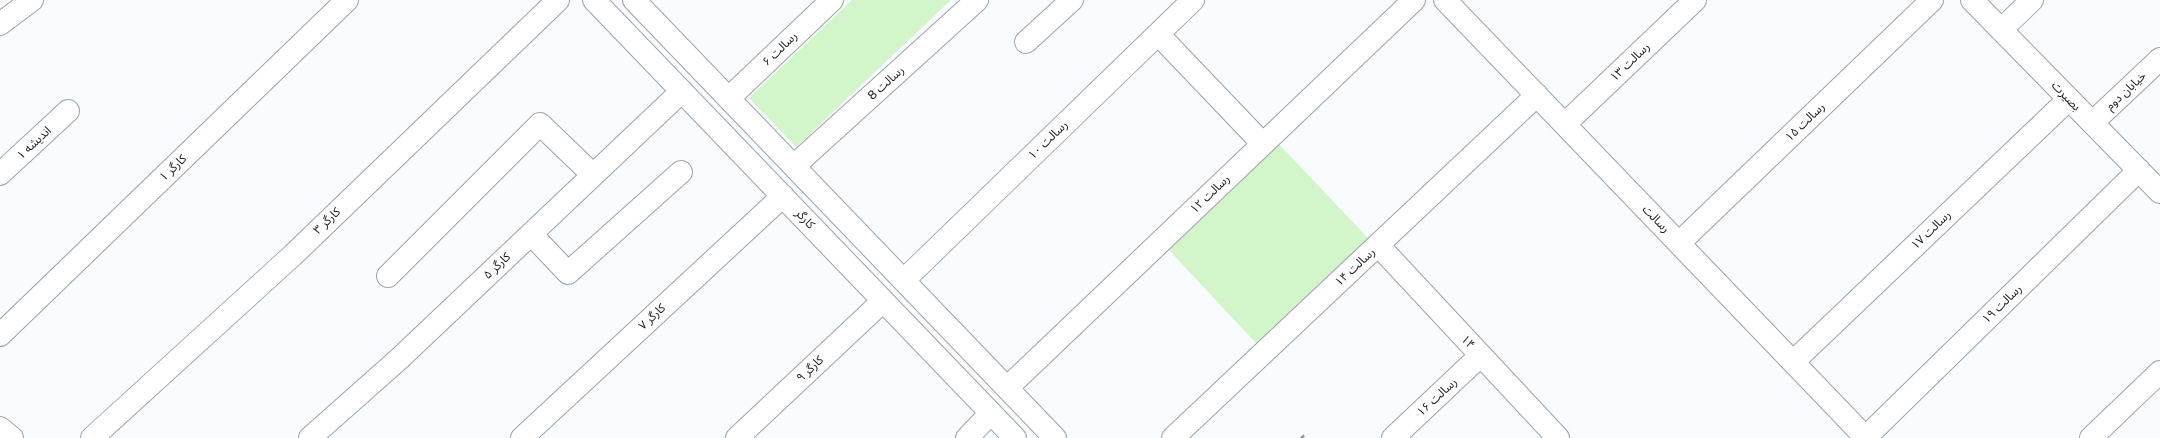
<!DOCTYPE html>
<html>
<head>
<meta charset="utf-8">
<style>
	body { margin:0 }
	canvas { display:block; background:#f9fcfe }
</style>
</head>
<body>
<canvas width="2160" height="438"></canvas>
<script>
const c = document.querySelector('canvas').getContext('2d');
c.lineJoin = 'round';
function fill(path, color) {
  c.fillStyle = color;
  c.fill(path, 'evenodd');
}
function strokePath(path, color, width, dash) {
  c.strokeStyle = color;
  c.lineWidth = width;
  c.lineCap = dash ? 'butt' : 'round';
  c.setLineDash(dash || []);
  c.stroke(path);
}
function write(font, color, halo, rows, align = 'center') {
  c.font = font + ' "Public Sans","Noto Sans Arabic",sans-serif';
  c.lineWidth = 3;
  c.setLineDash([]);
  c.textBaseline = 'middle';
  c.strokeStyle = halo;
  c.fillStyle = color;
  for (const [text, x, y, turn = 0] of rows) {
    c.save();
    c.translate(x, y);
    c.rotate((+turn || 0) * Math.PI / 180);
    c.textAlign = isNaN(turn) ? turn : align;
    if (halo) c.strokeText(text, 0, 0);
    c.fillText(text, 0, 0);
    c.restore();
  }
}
const green = new Path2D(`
	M852,0H951L796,147L749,98Z
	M1278,143L1382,253L1270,358L1167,248Z`);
const path = new Path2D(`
	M1301,438L1305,435`);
const minor = new Path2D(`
	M594,0L1015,438
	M634,0L1055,438
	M1445,0L1866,438
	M1972,0L2160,192
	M0,24L32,0
	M2001,30L2032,0
	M1158,34L1263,144
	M1026,42L1072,0
	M729,98L832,0
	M2092,123L2160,59
	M1565,124L1695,0
	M794,166L977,0
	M0,174L68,111
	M531,234L568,273L681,172
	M1679,243L1932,0
	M1378,245L1558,438
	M388,276L540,124L593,175
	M904,280L1193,0
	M0,335L347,0
	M1793,362L2069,99
	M1007,388L1414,0
	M0,428L12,438
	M92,438L293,255L558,0
	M310,438L399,359L682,91
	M522,438L783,196
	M737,438L883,301
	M967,438L991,413
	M1173,438L1537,95
	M1393,438L1480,356
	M1865,438L2139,170
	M2091,438L2160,372`);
const streetNames = [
	["رسالت ۶",780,49,-44],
	["رسالت ۱۳",1630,62,-44],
	["رسالت 8",886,83,-42],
	["خیابان دوم",2126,91,-43],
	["بصیرت",2066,96,46],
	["رسالت ۱۵",1805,122,-44],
	["رسالت ۱۰",1048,140,-44],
	["اندیشه ۱",34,143,-43],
	["کارگر ۱",173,168,-44],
	["رسالت ۱۲",1210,194,-44],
	["کارگر",805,219,46],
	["رسالت",1656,219,46],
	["کارگر ۳",327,221,-44],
	["رسالت ۱۷",1931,230,-44],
	["کارگر ۵",497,266,-44],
	["رسالت ۱۴",1355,267,-43],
	["رسالت ۱۹",2002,304,-44],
	["کارگر ۷",652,317,-43],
	["۱۴",1468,342,47],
	["کارگر ۹",810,369,-43],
	["رسالت ۱۶",1437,397,-43]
];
fill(green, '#d2f5c9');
strokePath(minor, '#9ca3a9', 24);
strokePath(path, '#929497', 2.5, [4, 2]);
strokePath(minor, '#fff', 22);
write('12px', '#1a1c1f', '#fff', streetNames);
</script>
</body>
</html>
